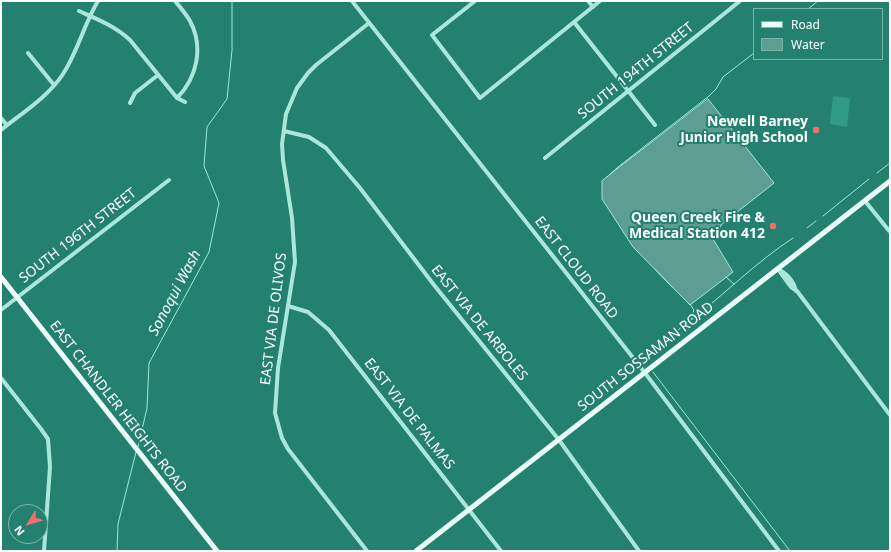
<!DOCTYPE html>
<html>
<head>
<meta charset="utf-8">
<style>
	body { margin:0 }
	#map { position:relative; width:891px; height:552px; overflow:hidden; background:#24806f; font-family:"Noto Sans",sans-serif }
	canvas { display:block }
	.frame { position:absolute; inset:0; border:2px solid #fff; pointer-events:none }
	.legend { position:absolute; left:753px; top:8px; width:130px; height:52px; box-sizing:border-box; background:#24806f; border:1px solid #7cb3a9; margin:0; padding:5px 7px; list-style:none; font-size:12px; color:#fff }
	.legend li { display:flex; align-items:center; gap:8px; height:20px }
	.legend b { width:20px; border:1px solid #7cb3a9 }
	.north { position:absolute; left:8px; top:504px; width:40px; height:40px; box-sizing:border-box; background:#24806f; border:1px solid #7cb3a9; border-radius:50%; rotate:232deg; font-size:11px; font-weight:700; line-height:16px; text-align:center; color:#fff }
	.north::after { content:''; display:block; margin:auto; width:14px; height:18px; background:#f16d72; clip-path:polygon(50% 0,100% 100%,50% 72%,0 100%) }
</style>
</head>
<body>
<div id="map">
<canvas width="891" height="552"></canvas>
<div class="frame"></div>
<ul class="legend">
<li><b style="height:5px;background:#ebfdfb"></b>Road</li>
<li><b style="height:11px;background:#5d9e92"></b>Water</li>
</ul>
<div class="north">N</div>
</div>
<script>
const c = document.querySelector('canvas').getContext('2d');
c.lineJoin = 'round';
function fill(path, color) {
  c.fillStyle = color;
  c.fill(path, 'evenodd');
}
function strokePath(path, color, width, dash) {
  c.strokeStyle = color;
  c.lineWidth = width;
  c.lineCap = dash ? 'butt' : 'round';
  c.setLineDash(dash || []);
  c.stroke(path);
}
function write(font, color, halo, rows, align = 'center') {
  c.font = font + ' "Noto Sans",sans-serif';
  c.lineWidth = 4;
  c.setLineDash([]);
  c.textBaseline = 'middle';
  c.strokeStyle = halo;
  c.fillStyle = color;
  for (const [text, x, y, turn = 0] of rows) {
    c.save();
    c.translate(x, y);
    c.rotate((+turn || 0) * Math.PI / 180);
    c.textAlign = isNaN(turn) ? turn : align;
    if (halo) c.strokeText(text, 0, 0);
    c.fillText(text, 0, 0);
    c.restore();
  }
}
const green = new Path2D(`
	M833,96L850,98L847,127L830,124Z`);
const water = new Path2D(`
	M708,99L774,183L722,224L713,239L733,272L690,305L633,247L602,199V181Z`);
const stream = new Path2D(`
	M808,9L818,1
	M877,173L890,163
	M607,177L618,167L709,96L716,89L723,77L754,53
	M823,216L869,179
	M807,228L816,221
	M655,269L672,287
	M726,277L734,284
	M690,304L694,310L691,320
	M647,363L646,359C651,347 679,330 690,321C725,294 756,262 793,238
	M653,372L790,551
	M138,447L147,408L149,363L209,252L219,203L204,166L207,127L227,99L232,50V1
	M117,551L118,524L136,452`);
const minor = new Path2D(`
	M175,1C180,7 186,14 190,21C204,47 197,78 177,98
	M352,1L645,373L779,551
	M475,1L432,35L480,98L600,1
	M588,1L593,7
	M79,11C97,19 115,26 130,40L177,98L185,102
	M574,22L655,125
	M28,53L54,85
	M130,103L135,93L158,75
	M1,118L7,125
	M1,130C22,113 48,97 63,74C78,51 84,24 98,1
	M284,131L309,137L326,148L360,188L434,285L559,440L639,551
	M545,158L740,1
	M865,201L890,232
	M778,269L791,287L797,291L890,415
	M780,270C788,275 794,281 796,291
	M288,306L308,312L329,330L501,551
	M1,310L169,180
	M1,378L41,429L48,439L50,467L44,551
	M367,551L288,449L282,438L275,413L278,368L295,262L292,218L283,160L282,144L286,114L297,88L308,73L316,65L369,23`);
const major = new Path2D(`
	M1,277L217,551
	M416,551L890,181`);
const markers = [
	[816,130,4,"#f16d72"],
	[773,226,4,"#f16d72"]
];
const streetNames = [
	["SOUTH 194TH STREET",636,71,-39],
	["SOUTH 196TH STREET",78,236,-38],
	["EAST CLOUD ROAD",576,268,52],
	["EAST VIA DE OLIVOS",274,319,-83],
	["EAST VIA DE ARBOLES",479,323,51],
	["SOUTH SOSSAMAN ROAD",646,357,-38],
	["EAST CHANDLER HEIGHTS ROAD",118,407,52],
	["EAST VIA DE PALMAS",409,414,52]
];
const poiNames = [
	["Newell Barney",808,122],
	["Junior High School",808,138],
	["Queen Creek Fire &",765,218],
	["Medical Station 412",765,234]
];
const waterNames = [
	["Sonoqui Wash",175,293,-62]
];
fill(green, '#319a84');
fill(water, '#5d9e92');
strokePath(water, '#9ee8d8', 1);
strokePath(stream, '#9ee8d8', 1);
strokePath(minor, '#aae7da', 4);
strokePath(major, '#ebfdfb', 5);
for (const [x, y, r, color] of markers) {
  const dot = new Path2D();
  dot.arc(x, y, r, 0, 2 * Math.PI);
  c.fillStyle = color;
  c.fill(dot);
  strokePath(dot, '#24806f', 1.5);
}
write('14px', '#fff', '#24806f', streetNames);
write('bold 14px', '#fff', '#24806f', poiNames, 'right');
write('italic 15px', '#f0fcf9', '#24806f', waterNames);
</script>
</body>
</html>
